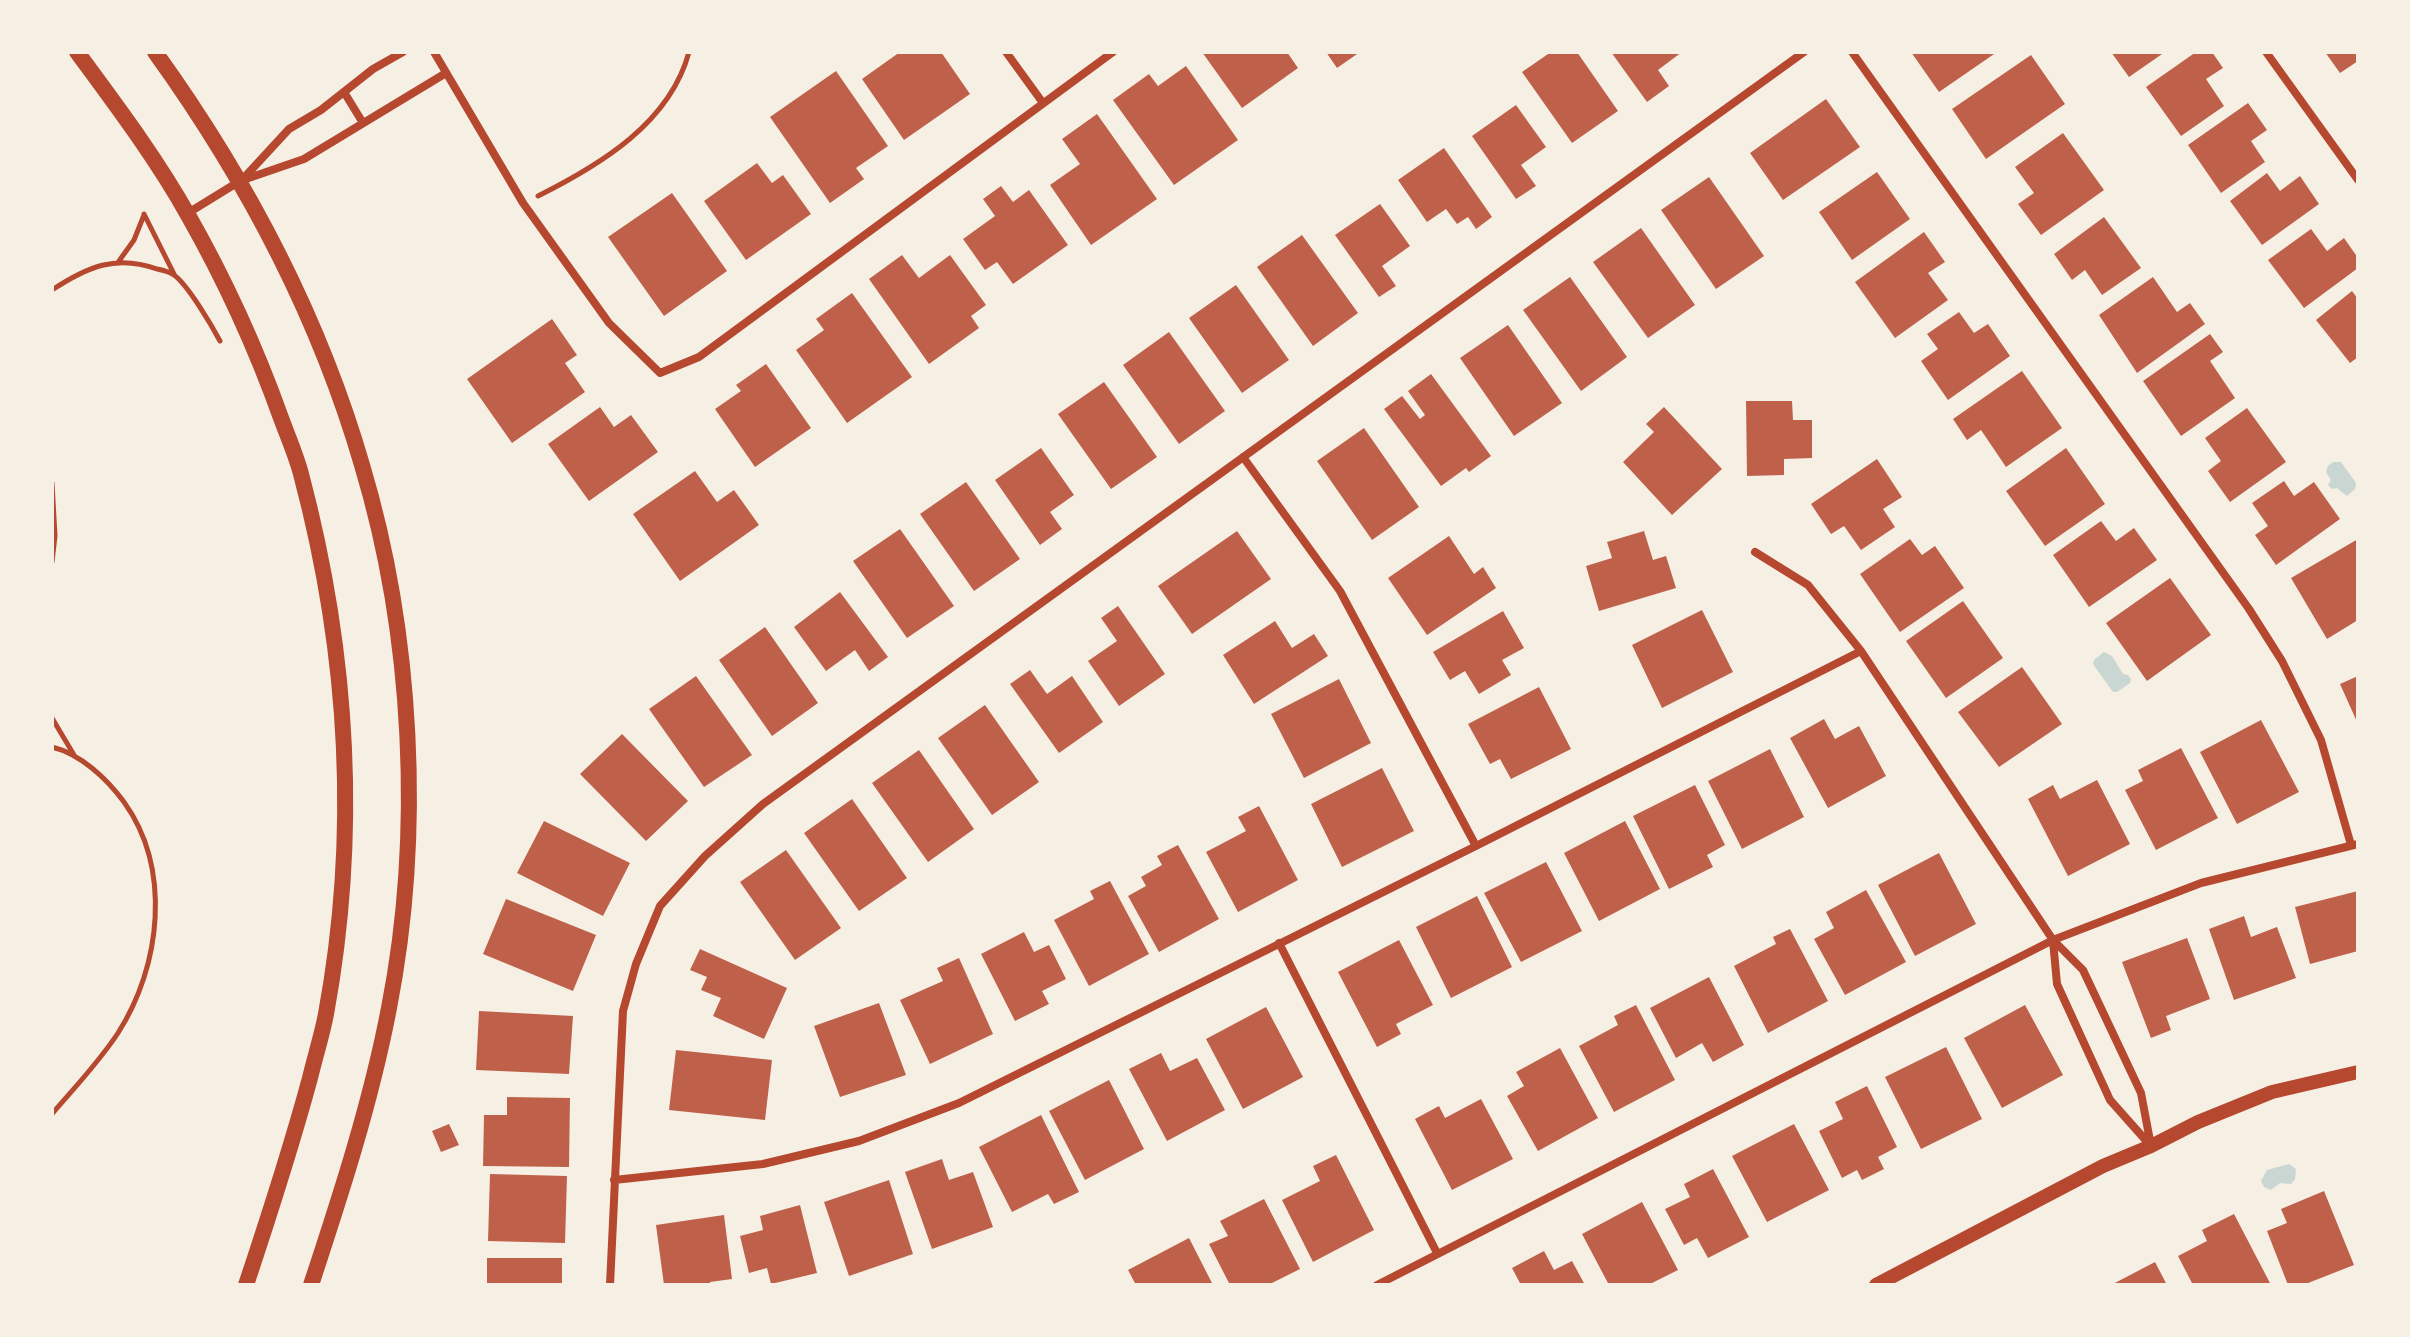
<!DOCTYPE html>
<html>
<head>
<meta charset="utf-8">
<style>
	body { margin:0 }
	#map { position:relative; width:2410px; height:1337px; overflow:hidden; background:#f6efe4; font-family:"Sofia Sans Condensed",sans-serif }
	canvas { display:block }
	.frame { position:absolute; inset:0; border:54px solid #f6efe4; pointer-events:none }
</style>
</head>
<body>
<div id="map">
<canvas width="2410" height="1337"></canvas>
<div class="frame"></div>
</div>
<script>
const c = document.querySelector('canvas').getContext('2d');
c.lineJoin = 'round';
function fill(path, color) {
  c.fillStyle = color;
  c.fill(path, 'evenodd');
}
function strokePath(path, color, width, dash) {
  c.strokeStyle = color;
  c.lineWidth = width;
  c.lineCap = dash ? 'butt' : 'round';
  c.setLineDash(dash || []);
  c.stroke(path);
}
const water = new Path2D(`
	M2341,462L2356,483L2355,489L2347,496L2337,488L2332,489L2328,485L2331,480L2326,472L2328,466L2333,462Z
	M2104,652L2112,656L2123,674L2128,675L2131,679L2130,683L2117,692H2113L2093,664L2094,660Z
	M2289,1164L2296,1169L2295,1179L2291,1184L2280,1183L2271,1190L2264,1187L2261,1181L2267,1170Z`);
const building = new Path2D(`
	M900,52H941L970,94L904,140L862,79Z
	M1202,52H1287L1298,68L1242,108Z
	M1326,52H1360L1337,68Z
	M1551,52H1577L1618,111L1572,143L1522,72Z
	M1611,52H1682L1658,70L1669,86L1647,102Z
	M1911,52H1997L1939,92Z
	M2111,52H2165L2129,77Z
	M2196,52H2212L2223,68L2206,79L2224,106L2181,136L2146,87Z
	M2325,52H2358V61L2340,73Z
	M2031,55L2065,104L1986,159L1952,109Z
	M1186,66L1238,140L1174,185L1113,100L1149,74L1158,86Z
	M836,71L888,146L856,168L864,179L830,203L770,117Z
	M1826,99L1860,147L1783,200L1750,153Z
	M2248,103L2267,130L2251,141L2265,162L2221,193L2188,145Z
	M1516,105L1546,147L1521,165L1536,186L1516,199L1472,136Z
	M1097,114L1157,199L1091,245L1050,185L1080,164L1062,139Z
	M2063,133L2104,190L2041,235L2018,204L2034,193L2015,167Z
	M1444,148L1492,217L1476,229L1468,217L1457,224L1446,209L1427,222L1398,180Z
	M757,163L772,183L783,175L811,214L746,260L704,201Z
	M1877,172L1910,219L1852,260L1819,212Z
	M2267,173L2280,191L2300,176L2319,204L2262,245L2230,201Z
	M1709,177L1764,256L1716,289L1661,210Z
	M1001,186L1013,202L1029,190L1068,245L1013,284L997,262L985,270L963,239L995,216L983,199Z
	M672,193L727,271L664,316L608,237Z
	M1380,204L1410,246L1382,266L1396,286L1379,297L1335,235Z
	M2104,217L2141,268L2102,295L2085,270L2072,280L2054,254Z
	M1641,228L1695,305L1648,338L1593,262Z
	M2311,229L2327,251L2344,238L2358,258V268L2304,308L2268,260Z
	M1924,232L1945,262L1928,273L1948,300L1895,338L1855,282Z
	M1302,235L1358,313L1313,346L1257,267Z
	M902,255L919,278L950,255L986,305L971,316L979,328L929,364L869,279Z
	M1570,277L1627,357L1581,391L1523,310Z
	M2153,277L2177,312L2190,303L2205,324L2137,373L2099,315Z
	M1236,285L1289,360L1242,393L1189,318Z
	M2352,291L2358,299V357L2350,363L2316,320Z
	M852,293L912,377L847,423L796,350L824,330L816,319Z
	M1959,312L1974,333L1988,324L2010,356L1948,400L1921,361L1938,349L1927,334Z
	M552,319L577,355L565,363L585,392L512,443L467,379Z
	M1508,325L1562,403L1514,436L1460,358Z
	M1169,332L1225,411L1179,444L1123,365Z
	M2210,334L2223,352L2210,361L2235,398L2181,436L2143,381Z
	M766,364L811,428L755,467L715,409L741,391L736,385Z
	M2022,371L2062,428L2006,467L1981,430L1967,440L1953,419Z
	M1431,374L1491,456L1469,472L1466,468L1441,486L1384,409L1402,396L1420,419L1425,415L1408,391Z
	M1104,382L1157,457L1111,489L1058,414Z
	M1746,401H1792L1793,420H1812V458L1784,459V475L1747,476Z
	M600,407L614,427L631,415L658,452L589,501L548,444Z
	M1664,407L1722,469L1672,515L1623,462L1654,432L1646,424Z
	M2247,408L2286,462L2230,502L2208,471L2221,461L2205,438Z
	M1364,428L1419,507L1372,540L1317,461Z
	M1041,448L1074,495L1050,512L1062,529L1040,545L995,480Z
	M2066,448L2105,504L2045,546L2006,491Z
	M1877,459L1902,497L1883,509L1895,527L1861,550L1844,526L1831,534L1811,504Z
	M695,471L717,502L734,490L759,525L680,581L633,514Z
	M2284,481L2294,496L2314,482L2340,519L2276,565L2255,535L2268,526L2252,503Z
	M966,482L1020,559L974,591L920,514Z
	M2101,521L2116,541L2134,528L2157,560L2089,607L2053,555Z
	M900,529L954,606L907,638L853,561Z
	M1237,531L1271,579L1192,634L1158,586Z
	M1644,531L1653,560L1666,556L1676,588L1599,611L1586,566L1612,558L1607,542Z
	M1449,536L1474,574L1483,567L1496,588L1427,635L1388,578Z
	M1910,539L1922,555L1935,546L1964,588L1900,632L1860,574Z
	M2358,539V620L2327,639L2291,578Z
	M2170,578L2211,635L2147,681L2106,623Z
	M840,592L888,657L869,671L855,650L826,671L794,627Z
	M1963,601L2003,658L1946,698L1906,641Z
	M1118,606L1165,674L1119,706L1088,661L1117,641L1101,618Z
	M1702,610L1733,672L1662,708L1632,645Z
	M1503,611L1524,648L1502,660L1511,675L1479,694L1465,671L1450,680L1433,652Z
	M1275,621L1292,648L1314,634L1328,656L1254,704L1223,655Z
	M765,627L818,703L772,736L719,660Z
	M2022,667L2062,724L1999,767L1958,712Z
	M1030,670L1047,694L1072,676L1103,722L1059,753L1010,684Z
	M696,676L752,755L704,787L649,709Z
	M2358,676V724L2340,684Z
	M1339,679L1371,743L1304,778L1271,714Z
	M1539,687L1571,749L1511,779L1500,759L1490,764L1468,724Z
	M985,705L1039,782L992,815L938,738Z
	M1824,719L1835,739L1859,726L1886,776L1828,808L1790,738Z
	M2261,720L2299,792L2237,824L2200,752Z
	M622,734L688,801L646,841L580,774Z
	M2181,748L2218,818L2156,850L2125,790L2143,781L2138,770Z
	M1770,749L1804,817L1742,849L1708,781Z
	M919,750L974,829L928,862L872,783Z
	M1382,768L1414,831L1342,867L1311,804Z
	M2097,780L2130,844L2068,876L2028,799L2053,785L2060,799Z
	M1695,785L1725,845L1707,855L1713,867L1669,889L1633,816Z
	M852,799L907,878L859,911L804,833Z
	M1259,806L1298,880L1238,912L1206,852L1246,831L1238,817Z
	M544,821L630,863L603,916L517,873Z
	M1625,821L1660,889L1599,921L1564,853Z
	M1178,845L1219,919L1159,952L1128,896L1146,886L1141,877L1162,865L1157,856Z
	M786,850L841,928L795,960L740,882Z
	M1939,853L1976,924L1915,956L1878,885Z
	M1546,862L1582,931L1521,962L1484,893Z
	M1110,881L1149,954L1089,986L1054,920L1094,899L1090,891Z
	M1866,890L1906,962L1845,995L1814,939L1834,928L1826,912Z
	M2358,891V951L2310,964L2295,907Z
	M1477,896L1512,967L1451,998L1416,927Z
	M506,899L596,935L573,991L483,954Z
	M2244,916L2251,937L2277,927L2296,978L2234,1000L2209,929Z
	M1790,929L1828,1001L1768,1033L1734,966L1776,944L1773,937Z
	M1024,932L1034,952L1049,945L1066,979L1042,991L1049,1004L1015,1021L981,954Z
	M2187,938L2210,999L2166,1016L2171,1030L2151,1038L2122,962Z
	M1399,940L1433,1005L1396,1024L1401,1034L1377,1047L1338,972Z
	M700,949L787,988L764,1039L713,1016L721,998L701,990L707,977L690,970Z
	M959,958L993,1034L930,1064L900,1000L943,981L937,968Z
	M1709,977L1744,1045L1713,1062L1702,1043L1676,1058L1650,1008Z
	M879,1003L906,1075L840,1097L814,1026Z
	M1636,1005L1675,1080L1614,1112L1579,1046L1618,1025L1614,1016Z
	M2025,1005L2063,1075L2002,1108L1964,1038Z
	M1266,1007L1303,1077L1243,1109L1206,1039Z
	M479,1011L573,1016L569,1074L476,1070Z
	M1946,1047L1982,1119L1921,1149L1885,1077Z
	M1560,1048L1598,1118L1538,1151L1507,1096L1524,1086L1516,1072Z
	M676,1050L772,1060L765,1120L669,1110Z
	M1161,1053L1170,1071L1197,1058L1225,1110L1167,1141L1129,1069Z
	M1109,1080L1144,1149L1085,1180L1049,1111Z
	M1867,1086L1897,1147L1878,1157L1884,1169L1862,1180L1857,1170L1842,1178L1819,1131L1843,1119L1835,1102Z
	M507,1097L570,1098L569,1167L483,1166L484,1115H507Z
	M1481,1099L1513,1159L1452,1190L1415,1119L1439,1106L1445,1118Z
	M1041,1115L1079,1192L1054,1204L1048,1194L1012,1212L979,1147Z
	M449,1124L459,1145L441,1152L432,1131Z
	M1794,1124L1829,1190L1767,1222L1732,1156Z
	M1336,1155L1374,1230L1313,1262L1282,1200L1320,1181L1313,1166Z
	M942,1159L949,1180L973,1172L993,1227L932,1249L905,1172Z
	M1713,1169L1749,1237L1708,1258L1697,1238L1684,1245L1665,1209L1690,1197L1684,1184Z
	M490,1174L567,1176L565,1243L488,1241Z
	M889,1180L913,1254L849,1276L824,1202Z
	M2324,1191L2354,1265L2303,1285H2288L2267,1231L2287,1223L2281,1209Z
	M1264,1199L1300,1269L1268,1285H1230L1209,1244L1228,1236L1220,1221Z
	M1642,1202L1678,1270L1648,1285H1609L1582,1234Z
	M800,1205L817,1273L771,1284L767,1268L749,1273L740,1236L763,1230L760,1216Z
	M2234,1214L2271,1285H2193L2178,1256L2207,1241L2202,1230Z
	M724,1215L732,1279L710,1282V1285H664L656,1225Z
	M1189,1238L1213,1285H1136L1128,1270Z
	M1544,1251L1554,1270L1572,1261L1585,1285H1521L1512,1268Z
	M487,1258H562V1285H487Z
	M2155,1262L2167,1285H2111Z`);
const path = new Path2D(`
	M538,196C600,165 670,123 689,52
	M144,214L174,274
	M119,261L134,240L144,215
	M52,290C87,267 116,254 157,269C162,270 170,272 174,275C188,285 212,326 220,341
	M52,483L55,536L52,562
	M52,718L74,755
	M52,747C81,754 107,779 124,802C172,869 161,966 118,1033C99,1062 75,1087 52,1114`);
const minor = new Path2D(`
	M434,52L523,203L609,323L660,373L699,357L1113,52
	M1006,52L1043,103
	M1852,52L2249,609L2282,661L2321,740L2351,845
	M2266,52L2358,180
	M344,92L363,123
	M241,181L289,129L321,110L373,69L403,52
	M188,213L240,181L304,159L446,73
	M1243,457L1340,591L1476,846
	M1755,552L1808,585L1861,651L2053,940L2083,970L2141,1093L2151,1146
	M2053,941L2057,984L2110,1100L2150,1145
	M1279,943L1437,1253
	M614,1180L763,1164L859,1141L959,1103L1476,846L1861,651
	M610,1285L623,1011L636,964L660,906L705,856L763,804L1804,52
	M1377,1285L2053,940L2201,883L2358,844`);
const tertiary = new Path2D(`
	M1876,1285L2103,1166L2151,1146L2198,1122L2272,1092L2358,1072`);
const secondary = new Path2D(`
	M77,52C116,105 156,158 188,215C225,280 256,348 281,418C288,437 296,455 301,474C348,651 359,834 326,1014C322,1035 315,1057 310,1078C291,1148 269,1216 246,1285
	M155,52C245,177 319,317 362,465C413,635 423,834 389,1008C371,1102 341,1194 311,1285`);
fill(water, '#c9d6d2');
fill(building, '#bf614a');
strokePath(path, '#b5482f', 5);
strokePath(minor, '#b5482f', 8);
strokePath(tertiary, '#b5482f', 14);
strokePath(secondary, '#b5482f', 16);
</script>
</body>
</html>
